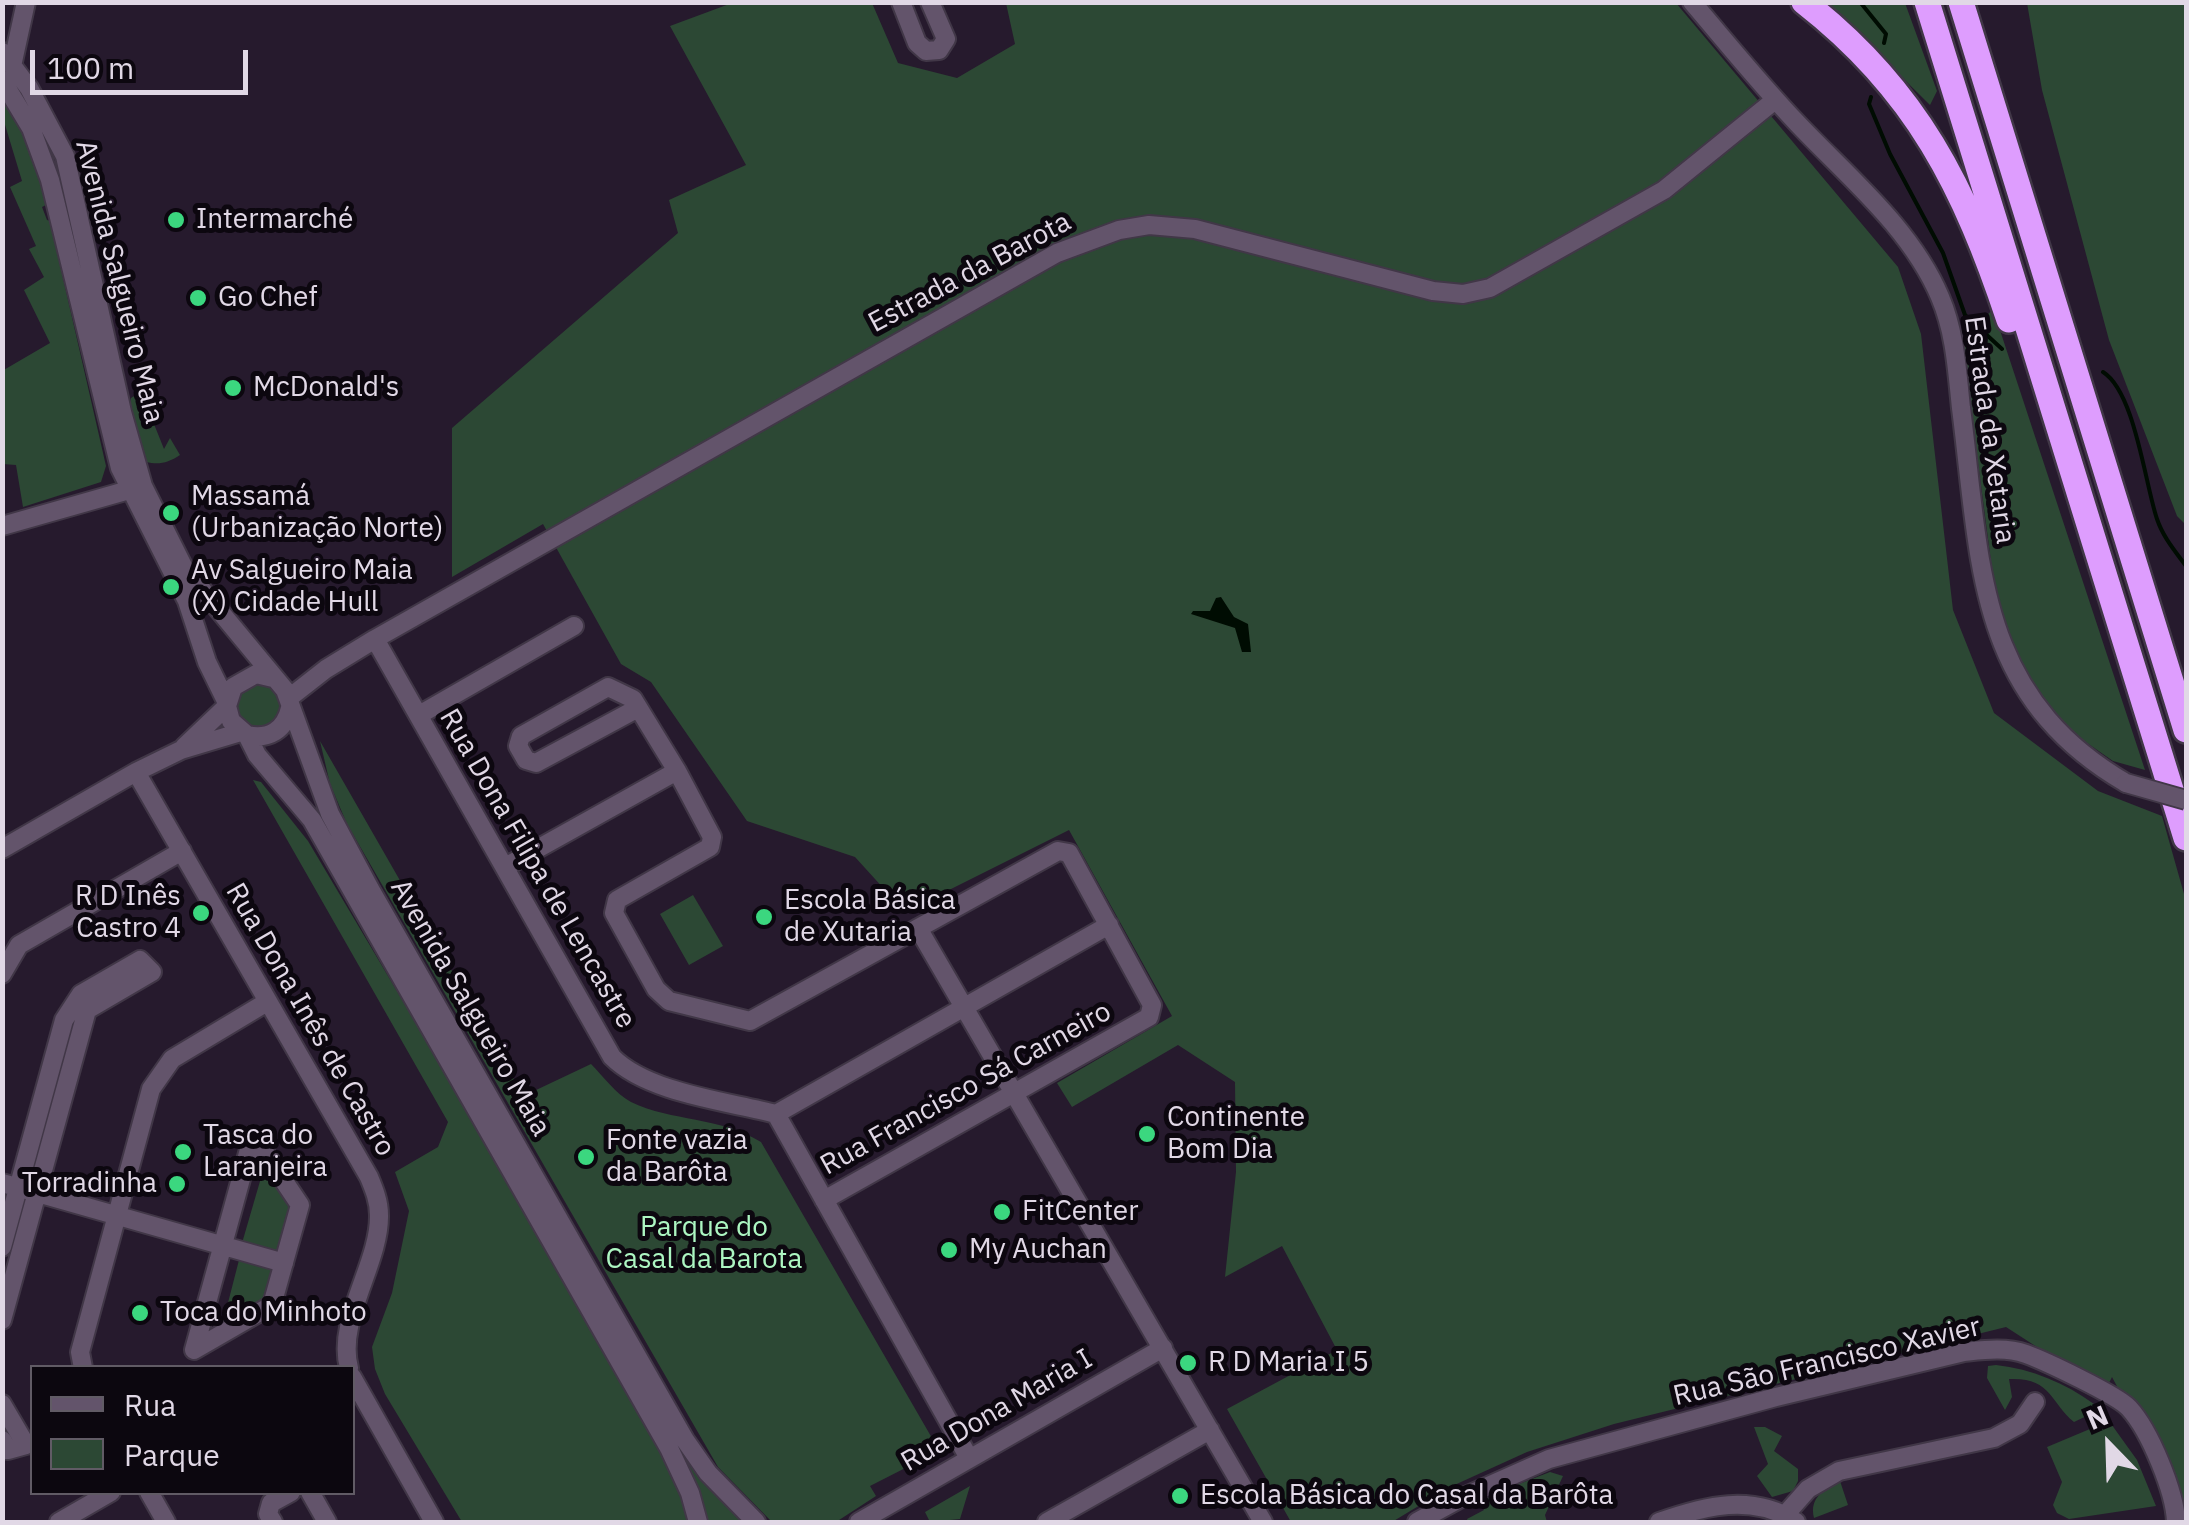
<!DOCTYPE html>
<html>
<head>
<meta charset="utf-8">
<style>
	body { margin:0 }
	#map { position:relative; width:2189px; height:1525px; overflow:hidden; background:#261a2d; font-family:"IBM Plex Sans",sans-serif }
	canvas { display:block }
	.frame { position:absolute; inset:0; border:5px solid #e1d8e6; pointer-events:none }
	.legend { position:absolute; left:30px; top:1365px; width:325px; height:130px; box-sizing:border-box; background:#0c070f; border:2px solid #615b65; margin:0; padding:12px 18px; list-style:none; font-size:30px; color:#e1d8e6 }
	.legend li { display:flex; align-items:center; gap:20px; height:50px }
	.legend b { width:50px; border:2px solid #615b65 }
	.north { position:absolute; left:2059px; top:1395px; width:100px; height:100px; -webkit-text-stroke:8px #0c070f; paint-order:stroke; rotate:337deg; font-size:28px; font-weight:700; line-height:40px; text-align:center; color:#e1d8e6 }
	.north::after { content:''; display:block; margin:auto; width:35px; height:45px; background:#e1d8e6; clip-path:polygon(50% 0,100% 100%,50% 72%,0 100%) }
	.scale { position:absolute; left:30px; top:50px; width:218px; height:45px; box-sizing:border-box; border:5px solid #e1d8e6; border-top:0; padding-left:12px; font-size:30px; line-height:35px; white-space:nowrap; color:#e1d8e6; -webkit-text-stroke:8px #0c070f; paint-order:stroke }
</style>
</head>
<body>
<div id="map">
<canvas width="2189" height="1525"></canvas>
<div class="frame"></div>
<ul class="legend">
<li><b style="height:12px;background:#63546b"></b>Rua</li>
<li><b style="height:28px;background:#2c4834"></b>Parque</li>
</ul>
<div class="north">N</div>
<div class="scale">100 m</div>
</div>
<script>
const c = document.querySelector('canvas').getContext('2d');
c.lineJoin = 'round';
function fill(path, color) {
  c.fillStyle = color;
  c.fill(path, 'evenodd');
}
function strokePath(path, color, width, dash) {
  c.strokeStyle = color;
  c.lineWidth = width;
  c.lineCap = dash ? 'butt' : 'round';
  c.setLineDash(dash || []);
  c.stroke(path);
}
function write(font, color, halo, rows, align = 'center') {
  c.font = font + ' "IBM Plex Sans",sans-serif';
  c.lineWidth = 10;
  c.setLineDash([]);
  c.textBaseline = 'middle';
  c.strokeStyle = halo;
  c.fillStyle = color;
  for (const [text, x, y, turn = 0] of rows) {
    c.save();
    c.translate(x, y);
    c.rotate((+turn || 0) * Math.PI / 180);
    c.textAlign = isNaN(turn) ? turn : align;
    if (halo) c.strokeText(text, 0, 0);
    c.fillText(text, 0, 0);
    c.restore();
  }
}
const green = new Path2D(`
	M732,3H872L898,63L957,78L1015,44L1006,3H1676L1898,267L1921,334L1953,610L1994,713L2098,791L2162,816L2186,901V1516L2112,1377L2105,1391L2006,1327L1614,1424L1527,1452L1450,1487L1392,1522H1291L1227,1409L1337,1350L1282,1246L1225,1277L1236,1172L1235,1082L1178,1045L1072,1107L1057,1083L1172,1016L1069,830L905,912L855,857L747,821L651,682L621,664L543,524L452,577V428L678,233L669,200L746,165L670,26Z
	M1827,3H1905L1937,91L1930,105Z
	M2027,3H2186V525L2177,516L2109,340L2042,90Z
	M7,98L28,144L48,204L42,207L47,220L50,221L106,466L101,482L23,507L16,465L3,464L2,371L50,343L24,290L44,277L29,249L36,246L10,187L22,181L3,118V99Z
	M1993,309L2145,770L2113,761L2074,734L2045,702L2014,656L1997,607L1962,342Z
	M140,392L152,397L154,404L150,414L164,449L170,438L180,455C168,463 159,465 146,462C137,443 126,420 131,398Z
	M234 705a23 23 0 1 1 46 0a23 23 0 1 1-46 0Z
	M320,741L519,1088L534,1091L591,1064C603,1076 616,1094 631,1102C673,1122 718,1116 761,1142L936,1445L923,1459L870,1486L876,1496L836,1522L770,1520L718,1467L347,824L330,784Z
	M253,780L261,782L308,841L528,1212L548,1255L672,1467L690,1522H462L385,1394L375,1369L372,1347L392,1293L409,1211L395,1172L438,1147L448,1122Z
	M693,895L723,946L689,965L660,914Z
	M265,1164L295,1208L279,1262L240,1250Z
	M239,1260L276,1271L267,1300L221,1330Z
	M1996,1365C2032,1369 2065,1383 2094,1404L2093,1413L2074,1422C2050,1402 2051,1377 2009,1379L2012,1397L2005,1410L1987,1378L1988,1366Z
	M2109,1421L2137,1460L2156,1506L2069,1519L2057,1513L2053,1505L2062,1482L2047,1447Z
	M1754,1427H1765L1782,1436L1774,1451L1798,1469V1481L1793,1491L1772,1497L1757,1476L1768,1464Z
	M679,1448L744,1522H707Z
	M1550,1472L1563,1476L1545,1515L1547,1522H1468L1467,1519L1484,1510L1480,1499Z
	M1840,1481L1848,1505L1814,1518C1809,1497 1824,1490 1840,1481Z
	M970,1486L960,1519L930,1522L925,1512Z`);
const water = new Path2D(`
	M1221,597L1234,617L1248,624L1251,652H1242L1235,628L1191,614L1193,611H1210L1216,598Z`);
const stream = new Path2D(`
	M1860,2L1886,34L1884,43
	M1871,97L1869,104L1890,154L1943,253L1965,315L2002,349
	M2103,372C2135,392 2145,484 2157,519C2163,537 2175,551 2186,566`);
const minor = new Path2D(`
	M901,2L917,43L926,51L939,50L946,39L930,2
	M1692,2C1727,43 1760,84 1797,123C1847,176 1911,228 1940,297C1955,332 1957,370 1961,408C1981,562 1975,695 2126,783
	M2,52L29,88L65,156L122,412L143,486L184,568L285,690L330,814L370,889L685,1440L708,1473L756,1522
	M12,66L26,2
	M2,80L31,128L50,180L120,468L187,601L207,662L227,703
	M2,526L129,490
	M375,639L612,1057C648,1093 726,1101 776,1114L1109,925
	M273,678L256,674L233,687L227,706L231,721L247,735L257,755L312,820L669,1448L690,1493L698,1522
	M289,698L326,669L375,639L1057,253L1119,230L1149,225L1195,229L1433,291L1463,294L1490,288L1664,190L1775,100
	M638,708L536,763L526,760L518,746L521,736L608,687L633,699L677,771L712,837L710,847L617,900L614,913L656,989L669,1001L750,1021L1058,851L1069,853L1152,1005L1149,1017L824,1200
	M419,715L574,626
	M247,735C269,740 285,730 290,708
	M184,747L227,706
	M136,772L369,1177C374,1189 379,1201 379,1215C380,1263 336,1320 349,1368
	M2,849L136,772L181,750L241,732
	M505,867L677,771
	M918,928L1263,1522
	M2,974L19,945L182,851
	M776,1114L969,1458
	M253,1135L300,1205L272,1305L194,1350Z
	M2,1183L284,1263
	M2,1247L64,1020L81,994L140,960L152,972L87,1010L2,1320
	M83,1368L80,1352L151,1089L172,1059L267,1002
	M352,1377L434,1522
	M2,1404L26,1445L8,1450L2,1440
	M149,1492L166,1522
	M310,1492L327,1522
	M1785,1515L1808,1489L1839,1471L1994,1438L2020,1424L2035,1402
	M59,1522L111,1492
	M273,1522L268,1514L271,1503L291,1492
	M859,1522L1163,1348
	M1047,1522L1210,1430
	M1417,1522L1459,1499L1549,1459L1776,1397L1964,1352C1984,1350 2006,1347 2026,1354C2045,1361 2117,1395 2129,1408C2150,1431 2175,1492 2176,1522
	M1659,1522C1704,1506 1753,1493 1796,1522`);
const highway = new Path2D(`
	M1804,2C1917,90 1965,188 2009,320
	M1927,2L2186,838
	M1961,2L2186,730`);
const minorBridge = new Path2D(`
	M2126,783L2186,800`);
const markers = [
	[176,220,10,"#3bd77f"],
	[198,298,10,"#3bd77f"],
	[233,388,10,"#3bd77f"],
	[171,513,10,"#3bd77f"],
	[171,587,10,"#3bd77f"],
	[201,913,10,"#3bd77f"],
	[764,917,10,"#3bd77f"],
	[1147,1134,10,"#3bd77f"],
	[183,1152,10,"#3bd77f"],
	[586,1157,10,"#3bd77f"],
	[177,1184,10,"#3bd77f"],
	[1002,1212,10,"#3bd77f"],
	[949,1250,10,"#3bd77f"],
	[140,1313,10,"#3bd77f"],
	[1188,1363,10,"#3bd77f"],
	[1180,1496,10,"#3bd77f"]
];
const poiNames = [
	["Intermarché",196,220],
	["Go Chef",218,298],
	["McDonald's",253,388],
	["Massamá",191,497],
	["(Urbanização Norte)",191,529],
	["Av Salgueiro Maia",191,571],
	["(X) Cidade Hull",191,603],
	["R D Inês",181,897,"right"],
	["Castro 4",181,929,"right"],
	["Escola Básica",784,901],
	["de Xutaria",784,933],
	["Continente",1167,1118],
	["Bom Dia",1167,1150],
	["Tasca do",203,1136],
	["Laranjeira",203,1168],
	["Fonte vazia",606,1141],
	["da Barôta",606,1173],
	["Torradinha",157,1184,"right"],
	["FitCenter",1022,1212],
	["My Auchan",969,1250],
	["Toca do Minhoto",160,1313],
	["R D Maria I 5",1208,1363],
	["Escola Básica do Casal da Barôta",1200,1496]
];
const streetNames = [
	["Estrada da Barota",970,273,-28],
	["Avenida Salgueiro Maia",119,282,76],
	["Estrada da Xetaria",1989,430,82],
	["Rua Dona Filipa de Lencastre",537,869,60],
	["Avenida Salgueiro Maia",470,1008,60],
	["Rua Dona Inês de Castro",310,1020,60],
	["Rua Francisco Sá Carneiro",966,1089,-29],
	["Rua São Francisco Xavier",1827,1362,-13],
	["Rua Dona Maria I",997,1411,-30]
];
const parkNames = [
	["Parque do",704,1228],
	["Casal da Barota",704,1260]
];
fill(green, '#2c4834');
fill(water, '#000c02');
strokePath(stream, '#000c02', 4);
strokePath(minor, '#413747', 22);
strokePath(highway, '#413747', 30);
strokePath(minor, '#63546b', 18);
strokePath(highway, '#de9dfe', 25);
strokePath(minorBridge, '#413747', 22, []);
strokePath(minorBridge, '#63546b', 18);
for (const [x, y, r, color] of markers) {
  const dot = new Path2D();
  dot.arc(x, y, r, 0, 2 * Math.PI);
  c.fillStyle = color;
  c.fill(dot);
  strokePath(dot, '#0c070f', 4);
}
write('28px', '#e1d8e6', '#0c070f', poiNames, 'left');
write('28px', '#e1d8e6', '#0c070f', streetNames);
write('28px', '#adf6c2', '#0c070f', parkNames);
</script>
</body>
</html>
